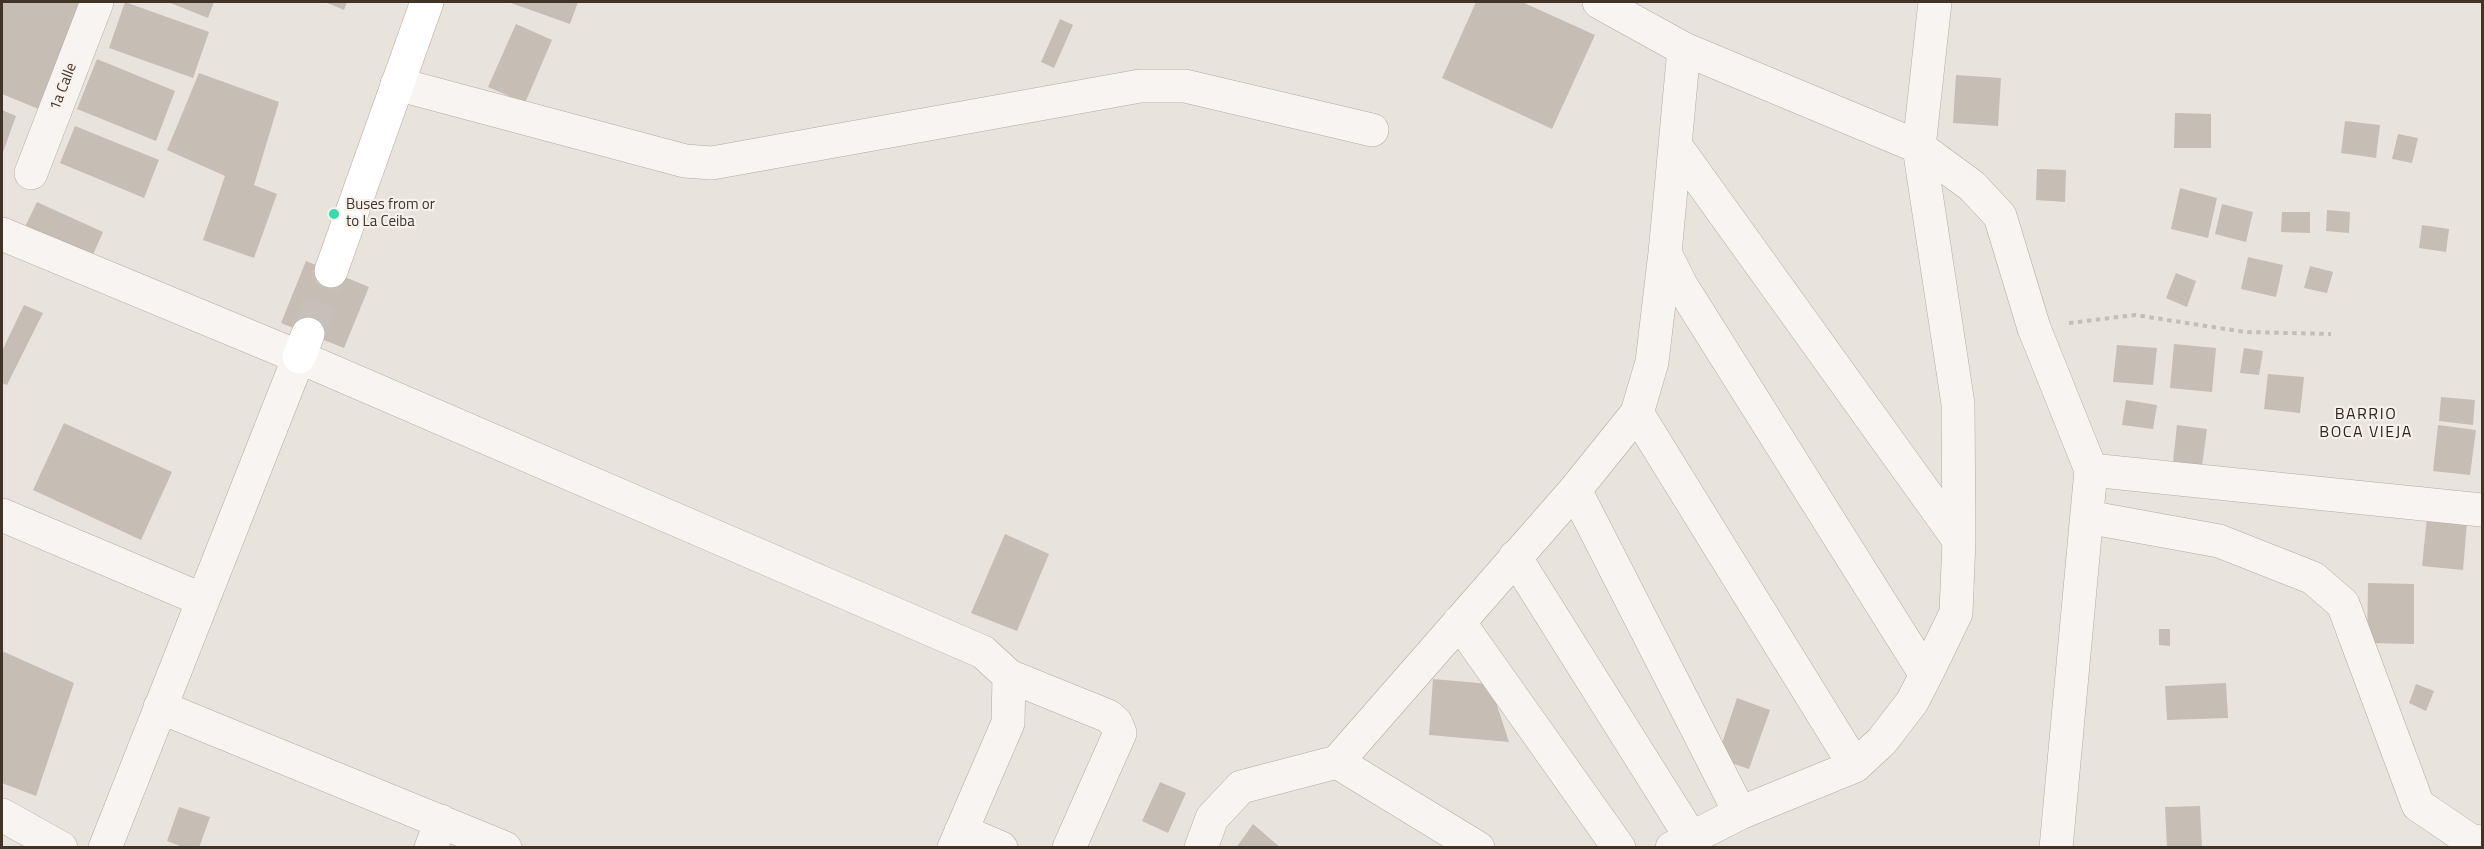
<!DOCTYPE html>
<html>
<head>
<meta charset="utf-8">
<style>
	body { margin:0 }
	#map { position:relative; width:2484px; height:849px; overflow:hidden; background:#e9e3de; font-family:"Titillium Web",sans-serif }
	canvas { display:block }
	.frame { position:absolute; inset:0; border:3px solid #413326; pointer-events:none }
</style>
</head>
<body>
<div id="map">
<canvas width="2484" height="849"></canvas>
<div class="frame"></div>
</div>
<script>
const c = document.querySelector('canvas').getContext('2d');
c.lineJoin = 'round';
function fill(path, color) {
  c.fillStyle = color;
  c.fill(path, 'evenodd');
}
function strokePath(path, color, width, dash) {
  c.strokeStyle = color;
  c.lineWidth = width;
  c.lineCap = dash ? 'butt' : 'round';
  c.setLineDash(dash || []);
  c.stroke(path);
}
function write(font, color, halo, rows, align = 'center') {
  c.font = font + ' "Titillium Web",sans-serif';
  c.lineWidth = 4.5;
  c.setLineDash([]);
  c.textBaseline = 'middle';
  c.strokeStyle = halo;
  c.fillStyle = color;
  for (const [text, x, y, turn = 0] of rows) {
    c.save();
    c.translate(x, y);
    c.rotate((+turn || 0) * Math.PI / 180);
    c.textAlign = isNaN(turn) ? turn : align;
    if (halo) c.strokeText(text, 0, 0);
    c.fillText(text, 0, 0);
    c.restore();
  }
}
const building = new Path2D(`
	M2,2H79L41,110L2,94Z
	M125,2L209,32L193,78L109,48Z
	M168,2H214L208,18Z
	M325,2H347L344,10Z
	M508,2H578L570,24Z
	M1476,2H1522L1595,35L1552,129L1442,78Z
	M1060,19L1073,25L1054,68L1041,62Z
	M516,24L552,40L525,103L488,87Z
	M97,59L175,91L156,141L77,109Z
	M199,73L279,102L254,185L277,194L254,258L203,240L225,176L167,150Z
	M1956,75L2001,78L1998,126L1953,123Z
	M2,110L16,116L2,155Z
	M2175,113L2211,114V148H2174Z
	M2345,121L2380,125L2376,158L2341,153Z
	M75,126L159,160L144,198L60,163Z
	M2398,134L2418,138L2412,163L2392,159Z
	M2037,169L2066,170L2065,202L2036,200Z
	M2180,188L2217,198L2208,238L2171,229Z
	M37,202L103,232L91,259L24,229Z
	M2222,204L2253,212L2246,242L2215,234Z
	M2327,210L2350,212L2349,233L2326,231Z
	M2282,212H2310V233L2281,232Z
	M2422,225L2449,229L2446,252L2419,248Z
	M2248,257L2283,265L2276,297L2241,289Z
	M306,261L369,287L344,348L281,323Z
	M2310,266L2333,272L2327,293L2304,288Z
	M2176,273L2196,281L2187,307L2166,298Z
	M24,305L43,313L7,385L2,383V351Z
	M2174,344L2216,348L2212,392L2170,388Z
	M2117,345L2157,348L2153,385L2113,382Z
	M2244,348L2263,351L2259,375L2240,373Z
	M2268,374L2304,377L2300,413L2264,409Z
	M2441,397L2475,400L2473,425L2439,421Z
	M2126,400L2157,405L2153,429L2122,425Z
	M64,423L172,472L141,540L33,490Z
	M2177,425L2207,429L2202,466L2173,462Z
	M2438,425L2476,430L2470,475L2433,471Z
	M2427,518L2467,522L2463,570L2422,566Z
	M1005,534L1049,554L1017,631L971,613Z
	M2368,583L2414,584V644L2367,643Z
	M2159,629H2170V646L2159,645Z
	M2,651L74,683L36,796L2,783Z
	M1433,679L1490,684L1509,742L1429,735Z
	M2226,683L2228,718L2167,720L2165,686Z
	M2416,684L2434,691L2426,711L2409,703Z
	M1737,698L1770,710L1749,769L1717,758Z
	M1160,782L1186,793L1168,833L1142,821Z
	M2200,806L2202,848H2167L2165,807Z
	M179,807L210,817L199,848H185L167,841Z
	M1253,824L1281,848H1236Z`);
const majorTunnel = new Path2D(`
	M308,334L331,271`);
const path = new Path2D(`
	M2069,323L2135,315L2245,332L2331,334`);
const minor = new Path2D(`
	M1599,2L1684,49L1919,147L1972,186L2000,216L2034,328L2091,470L2056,848
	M397,84L685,161L712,163L1140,86H1185L1372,130
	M1675,145L1959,540
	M31,173L97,2
	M2,234L299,357L983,652L1009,676L1008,723L954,848
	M1665,253L1681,285L1926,675L1912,702L1882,741L1855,766L1740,813L1672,848
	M1637,413L1855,766
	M2091,470L2482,510
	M1575,490L1740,813
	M2,515L203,600
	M2087,517L2219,541L2313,578L2343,604L2418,805L2471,841L2482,842
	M1515,557L1692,839
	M1459,622L1619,848
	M1926,675L1956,613L1959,540L1958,404L1919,147L1935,2
	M1009,676L1108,716L1116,723L1120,733L1069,848
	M160,707L505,848
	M1337,762L1575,490L1637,413L1652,362L1665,253L1684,49
	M2,815L61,848
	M961,831L1001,848
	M105,848L299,357
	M431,848L441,821
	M1201,848L1212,818L1241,787L1337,762L1478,848`);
const major = new Path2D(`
	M331,271L427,2
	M299,357L308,334`);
const markers = [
	[334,214,6,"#37daa9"]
];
const streetNames = [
	["1a Calle",64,87,-69]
];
const poiNames = [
	["Buses from or",346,205],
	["to La Ceiba",346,222]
];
const neighbourhoodNames = [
	["BARRIO",2366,415],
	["BOCA VIEJA",2366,433]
];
fill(building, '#c6bdb5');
strokePath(majorTunnel, '#c7c0b9', 33, [33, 16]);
strokePath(minor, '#b3aba3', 34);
strokePath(major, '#b6a89c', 34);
strokePath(path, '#c4beb8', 4, [4.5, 4.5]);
strokePath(minor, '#f7f4f1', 33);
strokePath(major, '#fff', 33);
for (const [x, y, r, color] of markers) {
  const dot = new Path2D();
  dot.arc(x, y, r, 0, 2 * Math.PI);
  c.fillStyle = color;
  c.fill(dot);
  strokePath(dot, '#f6f1ed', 2);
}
write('15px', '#413326', '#f6f1ed', streetNames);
write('15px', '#413326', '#f6f1ed', poiNames, 'left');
c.letterSpacing = '1.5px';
write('16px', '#322518', '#f6f1ed', neighbourhoodNames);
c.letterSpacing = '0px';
</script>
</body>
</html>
